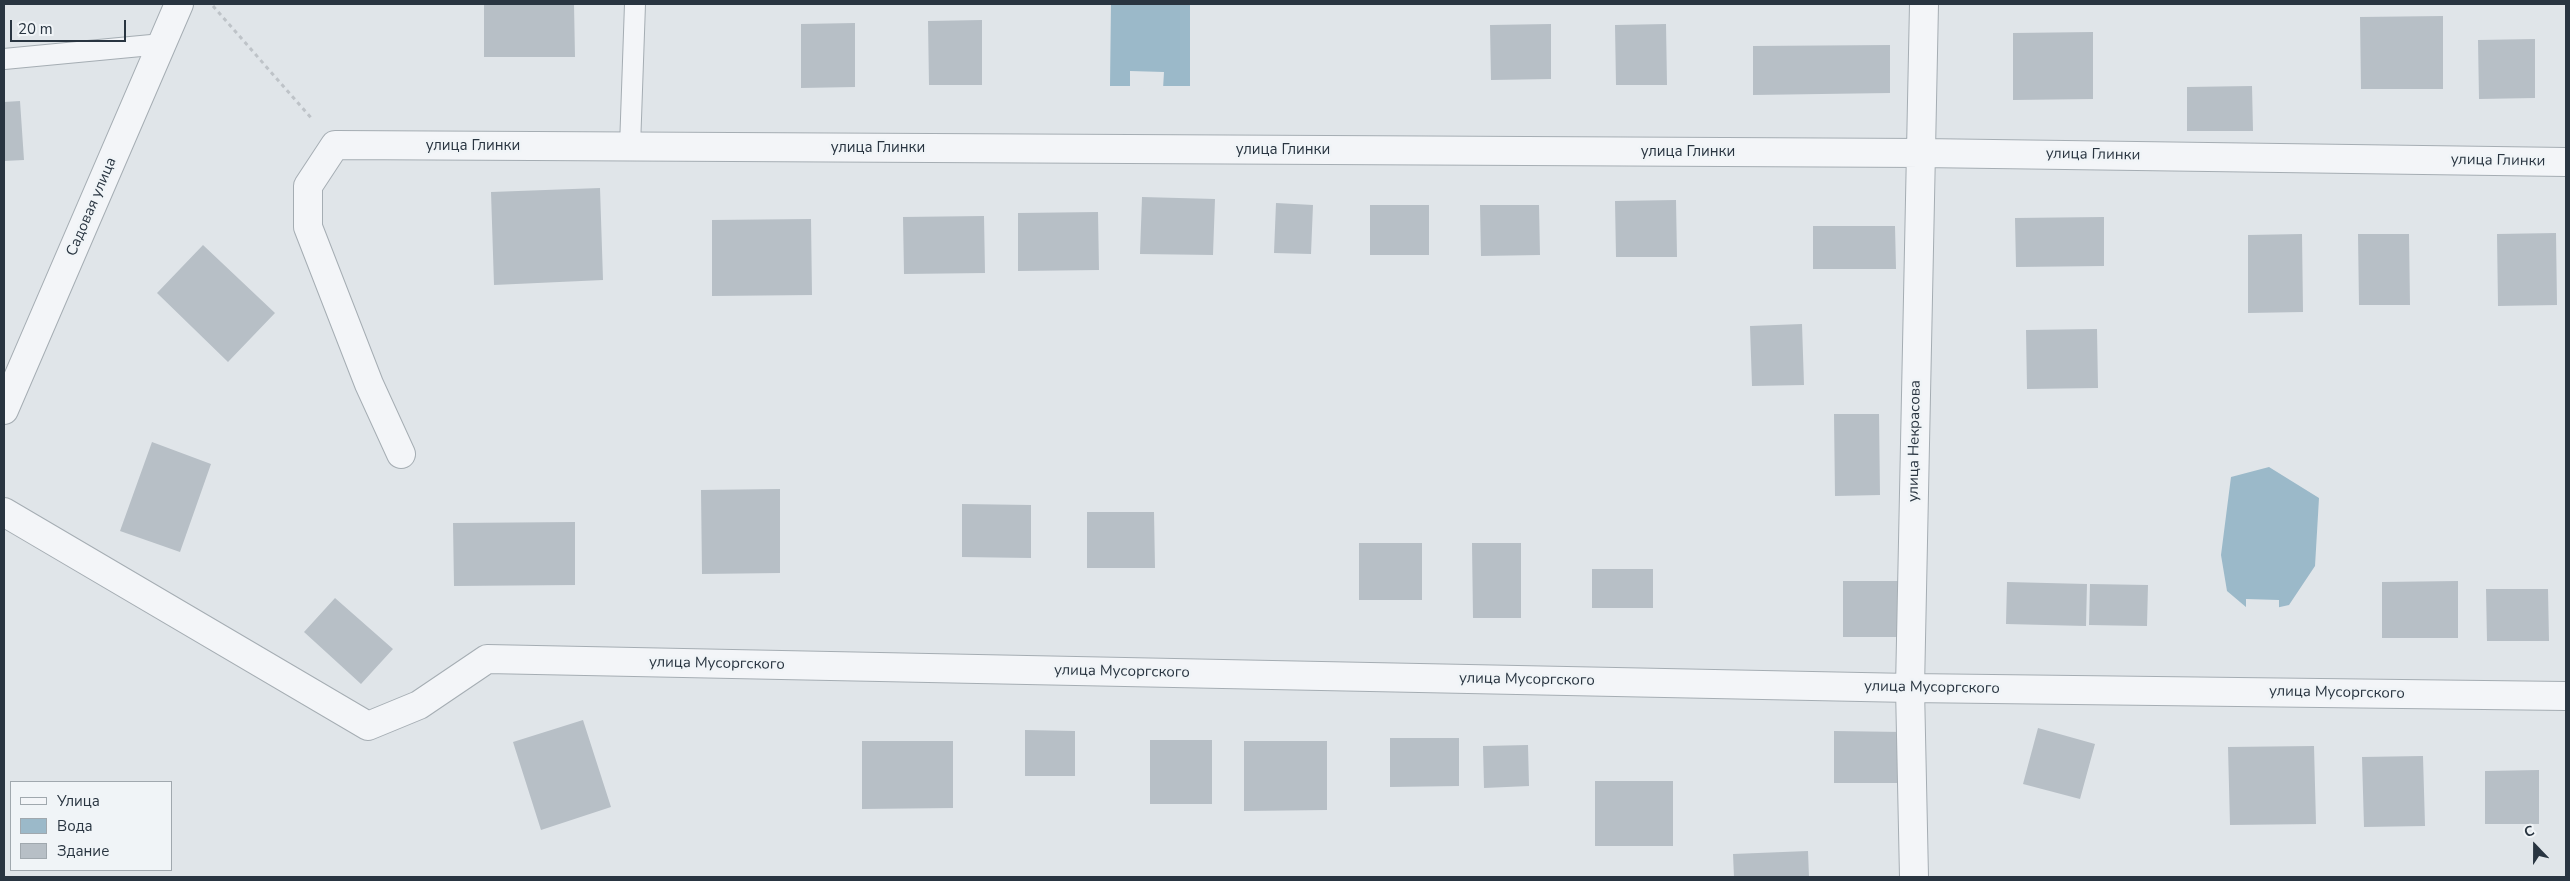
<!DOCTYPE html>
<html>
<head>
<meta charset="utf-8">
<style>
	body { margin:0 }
	#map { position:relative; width:2570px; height:881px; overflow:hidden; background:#e0e5e9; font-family:"Nunito Sans",sans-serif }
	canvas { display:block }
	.frame { position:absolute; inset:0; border:5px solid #293541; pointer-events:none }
	.legend { position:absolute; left:10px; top:781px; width:162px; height:90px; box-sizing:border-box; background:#f0f4f7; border:1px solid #a0a8ae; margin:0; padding:6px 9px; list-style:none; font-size:15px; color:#293541 }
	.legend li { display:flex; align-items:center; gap:10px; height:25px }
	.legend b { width:25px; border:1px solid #a0a8ae }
	.north { position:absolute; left:2510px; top:821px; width:50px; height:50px; -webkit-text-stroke:4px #f0f4f7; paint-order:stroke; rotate:338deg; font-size:14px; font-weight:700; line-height:20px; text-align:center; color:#293541 }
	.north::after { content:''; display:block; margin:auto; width:18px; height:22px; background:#293541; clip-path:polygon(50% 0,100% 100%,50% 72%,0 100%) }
	.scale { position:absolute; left:10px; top:20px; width:116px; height:22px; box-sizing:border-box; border:2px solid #293541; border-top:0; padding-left:6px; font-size:15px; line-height:18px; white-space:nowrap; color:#293541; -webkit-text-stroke:4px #f0f4f7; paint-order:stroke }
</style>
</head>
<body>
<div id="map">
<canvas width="2570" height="881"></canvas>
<div class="frame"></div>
<ul class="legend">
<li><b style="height:6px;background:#f3f5f8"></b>Улица</li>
<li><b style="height:14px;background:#9bb9c9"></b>Вода</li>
<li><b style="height:14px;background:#b7bfc6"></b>Здание</li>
</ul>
<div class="north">С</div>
<div class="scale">20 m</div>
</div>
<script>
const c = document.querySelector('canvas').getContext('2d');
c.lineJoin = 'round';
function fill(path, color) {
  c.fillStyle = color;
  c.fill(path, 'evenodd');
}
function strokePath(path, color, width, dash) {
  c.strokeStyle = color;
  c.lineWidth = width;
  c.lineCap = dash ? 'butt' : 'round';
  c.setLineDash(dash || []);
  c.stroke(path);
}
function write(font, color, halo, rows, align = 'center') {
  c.font = font + ' "Nunito Sans",sans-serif';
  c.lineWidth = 5;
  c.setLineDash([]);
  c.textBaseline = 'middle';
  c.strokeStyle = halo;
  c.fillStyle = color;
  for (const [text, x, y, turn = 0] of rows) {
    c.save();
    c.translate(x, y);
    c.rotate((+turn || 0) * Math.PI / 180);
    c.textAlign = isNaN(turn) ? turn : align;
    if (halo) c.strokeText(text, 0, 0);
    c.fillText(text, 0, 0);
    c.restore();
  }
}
const water = new Path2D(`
	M1111,4H1190V86H1110Z
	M2269,467L2319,498L2315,566L2289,605L2253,613L2227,591L2221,555L2231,477Z`);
const pier = new Path2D(`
	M1130,71L1164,72L1163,89L1130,88Z
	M2246,599L2279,600V610L2253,615L2246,610Z`);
const building = new Path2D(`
	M484,4H574L575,57H484Z
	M2443,16V89H2361L2360,17Z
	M982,20V85H929L928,21Z
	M855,23V87L801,88V24Z
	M1551,24V79L1491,80L1490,25Z
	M1666,24L1667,85H1616L1615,25Z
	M2093,32V99L2013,100V33Z
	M2535,39V98L2479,99L2478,40Z
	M1890,45V93L1753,95V46Z
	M2252,86L2253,131H2187V87Z
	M20,101L24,160L4,161V102Z
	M600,188L603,280L494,285L491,192Z
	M1142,197L1215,199L1213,255L1140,254Z
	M1676,200L1677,257H1616L1615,201Z
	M1276,203L1313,205L1311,254L1274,253Z
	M1370,205H1429V255H1370Z
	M1480,205H1539L1540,255L1481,256Z
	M1098,212L1099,270L1018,271V213Z
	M984,216L985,273L904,274L903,217Z
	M2104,217V266L2016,267L2015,218Z
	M811,219L812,295L712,296V220Z
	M1813,226H1895L1896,269H1813Z
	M2556,233L2557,305L2498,306L2497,234Z
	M2302,234L2303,312L2248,313V235Z
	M2358,234H2409L2410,305H2359Z
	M203,245L275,313L228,362L157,293Z
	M1802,324L1804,385L1752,386L1750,326Z
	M2097,329L2098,388L2027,389L2026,330Z
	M1834,414H1879L1880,495L1835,496Z
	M152,442L211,464L180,552L120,531Z
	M780,489V573L702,574L701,490Z
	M962,504L1031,505V558L962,557Z
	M1087,512H1154L1155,568H1087Z
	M575,522V585L454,586L453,523Z
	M1359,543H1422V600H1359Z
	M1472,543H1521V618H1473Z
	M1592,569H1653V608H1592Z
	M1843,581H1919V637H1843Z
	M2458,581V638H2382V582Z
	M2007,582L2087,584L2086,626L2006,624Z
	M2090,584L2148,585L2147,626L2089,625Z
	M2486,589H2548L2549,641H2487Z
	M335,598L393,649L361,684L304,632Z
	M583,720L611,807L541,830L513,742Z
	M2038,728L2095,744L2080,799L2023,784Z
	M1025,730L1075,731V776H1025Z
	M1834,731L1903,732V783H1834Z
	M1390,738H1459V786L1390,787Z
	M1150,740H1212V804H1150Z
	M862,741H953V808L862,809Z
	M1244,741H1327V810L1244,811Z
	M1528,745L1529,786L1484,788L1483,746Z
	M2314,746L2316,824L2230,825L2228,747Z
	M2423,756L2425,826L2364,827L2362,757Z
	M2539,770V824H2485V771Z
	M1595,781H1673V846H1595Z
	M1808,851L1809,877H1734L1733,854Z`);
const path = new Path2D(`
	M213,6L313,120`);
const service = new Path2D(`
	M4,59L162,44
	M630,147L635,4`);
const minor = new Path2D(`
	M4,410L179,4
	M401,454L369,384L308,227V186L335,145L1922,153L2566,162
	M4,512L368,726L419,705L487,659L1910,688L2566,696
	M1914,877L1910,688L1924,4`);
const streetNames = [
	["улица Глинки",473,146],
	["улица Глинки",878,148],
	["улица Глинки",1283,150],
	["улица Глинки",1688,152],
	["улица Глинки",2093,155,1],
	["улица Глинки",2498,161,1],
	["Садовая улица",92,207,-67],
	["улица Некрасова",1915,441,-89],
	["улица Мусоргского",717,664,1],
	["улица Мусоргского",1122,672,1],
	["улица Мусоргского",1527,680,1],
	["улица Мусоргского",1932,688,1],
	["улица Мусоргского",2337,693,1]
];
fill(water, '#9bb9c9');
fill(pier, '#e0e5e9');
fill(building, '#b7bfc6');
strokePath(service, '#a5adb3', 22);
strokePath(minor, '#a5adb3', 30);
strokePath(path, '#bec3c8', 3, [4, 4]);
strokePath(service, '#f3f5f8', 20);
strokePath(minor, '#f3f5f8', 28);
write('15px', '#293541', '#f0f4f7', streetNames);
</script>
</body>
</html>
